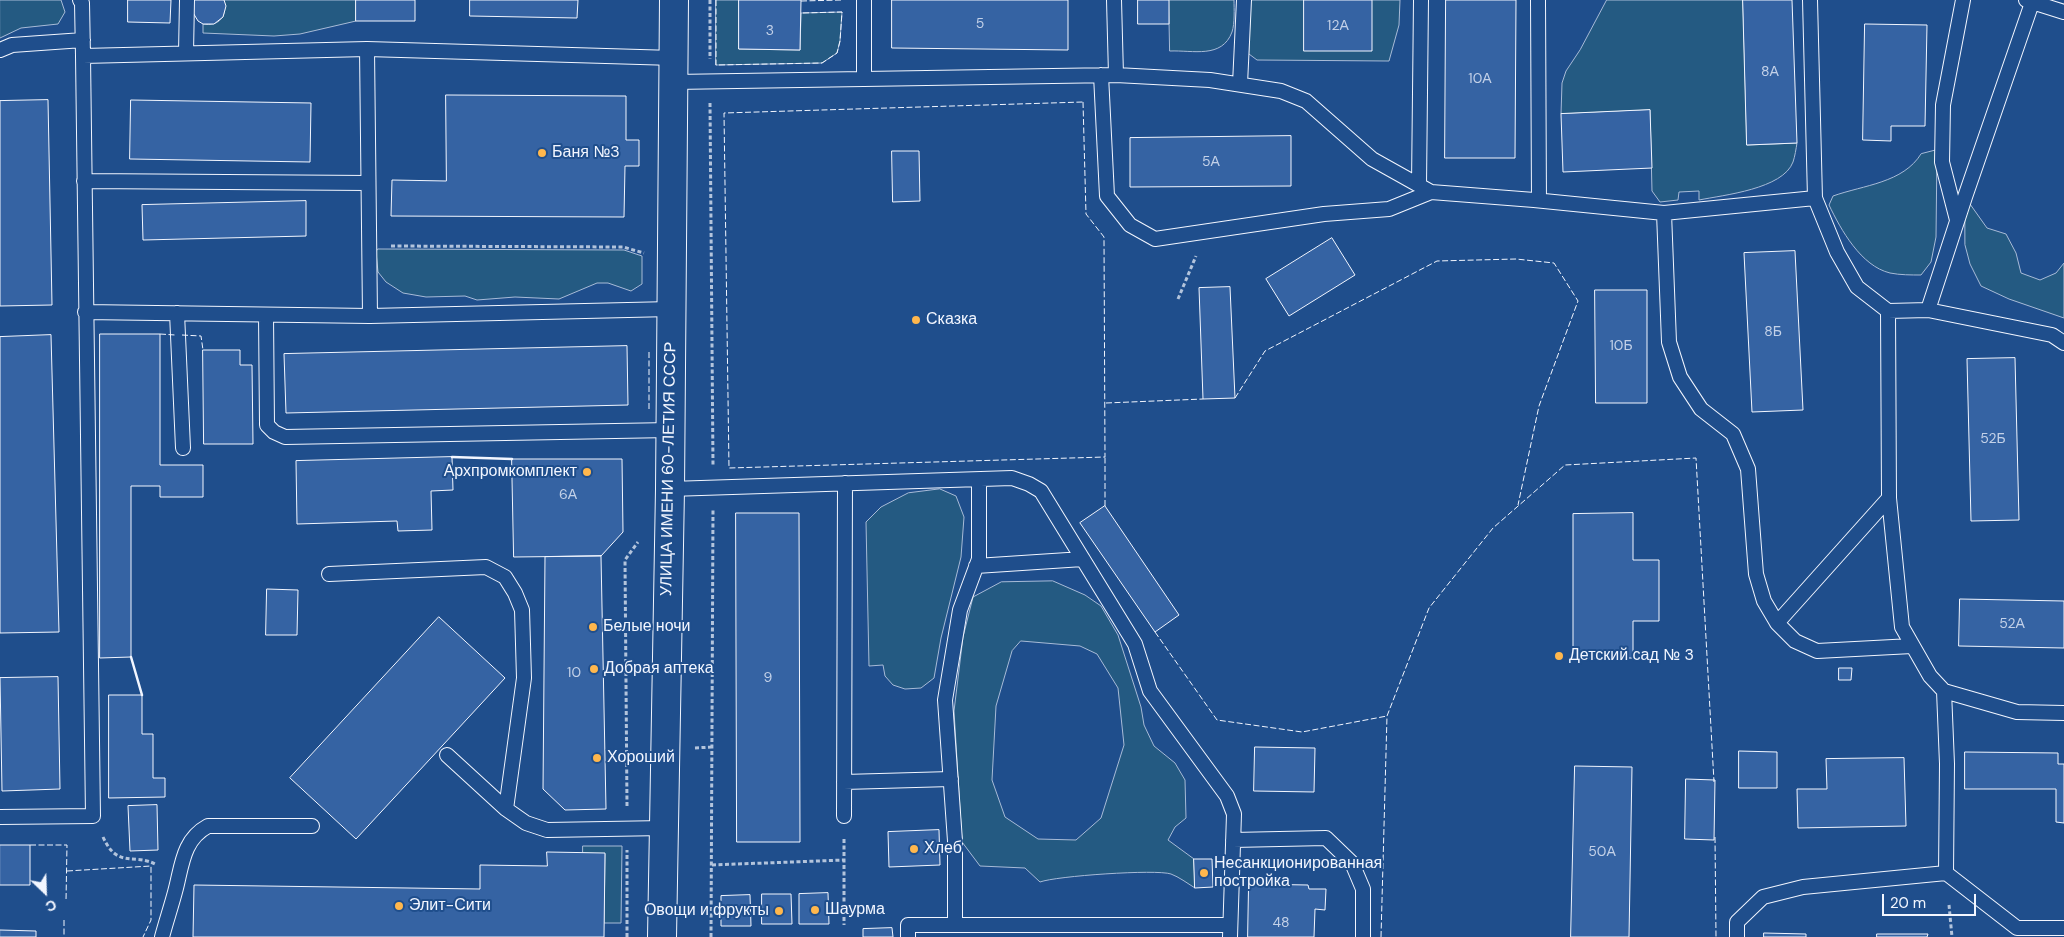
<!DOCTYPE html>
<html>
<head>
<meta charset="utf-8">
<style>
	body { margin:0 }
	#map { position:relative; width:2064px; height:937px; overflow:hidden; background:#1f4e8c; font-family:"DM Sans",sans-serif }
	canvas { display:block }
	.north { position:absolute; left:20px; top:867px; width:50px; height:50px; -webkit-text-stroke:4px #1f4e8c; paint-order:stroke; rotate:156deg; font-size:14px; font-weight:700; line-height:20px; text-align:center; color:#f2f6ff }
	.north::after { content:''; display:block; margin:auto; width:18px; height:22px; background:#f2f6ff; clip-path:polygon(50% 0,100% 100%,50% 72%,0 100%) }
	.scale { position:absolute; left:1882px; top:894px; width:94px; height:22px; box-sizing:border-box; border:2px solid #f2f6ff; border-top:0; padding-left:6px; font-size:15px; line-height:18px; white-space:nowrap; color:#f2f6ff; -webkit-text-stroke:4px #1f4e8c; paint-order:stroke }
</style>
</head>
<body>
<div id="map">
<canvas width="2064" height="937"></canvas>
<div class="north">С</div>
<div class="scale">20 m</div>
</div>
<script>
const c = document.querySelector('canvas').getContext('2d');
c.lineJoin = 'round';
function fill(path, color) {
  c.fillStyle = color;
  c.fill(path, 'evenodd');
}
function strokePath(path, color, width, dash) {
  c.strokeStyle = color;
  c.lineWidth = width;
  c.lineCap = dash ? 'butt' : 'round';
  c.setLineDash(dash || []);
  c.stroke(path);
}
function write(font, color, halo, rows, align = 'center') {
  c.font = font + ' "DM Sans",sans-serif';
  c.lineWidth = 4;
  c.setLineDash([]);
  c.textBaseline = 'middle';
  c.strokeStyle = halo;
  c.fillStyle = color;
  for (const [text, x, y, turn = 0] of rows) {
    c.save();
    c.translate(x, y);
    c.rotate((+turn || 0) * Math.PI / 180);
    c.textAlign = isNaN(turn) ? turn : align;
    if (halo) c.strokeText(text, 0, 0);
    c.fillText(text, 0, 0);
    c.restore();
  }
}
const green = new Path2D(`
	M0,0H61L65,12L58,24L21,28L0,38Z
	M224,0H356V21L300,34L274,36L203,33V24C219,27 228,16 224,0Z
	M716,0H739V49L800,50L801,13L842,12L840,41L837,53L822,63L716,65Z
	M1169,0H1234C1234,9 1235,23 1232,32C1222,59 1193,50 1170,51Z
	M1251,0H1400L1399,25L1389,61L1257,60L1249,54Z
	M1607,0H1743L1747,145L1797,143C1796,149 1795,156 1793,162C1783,189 1724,195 1699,200V191L1679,192L1678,200L1660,202L1652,191L1650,110L1561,114L1562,83L1566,71L1580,50Z
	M1937,150L1936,237L1931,262L1921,275C1911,275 1900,275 1890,273C1861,266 1841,230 1829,205L1833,196C1864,185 1903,183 1921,154Z
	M1965,197L1987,228L2006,234L2016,253L2021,273L2040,280L2056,273L2064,263V318L2009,299L1981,286L1970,264L1965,245Z
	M378,249L624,250L642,256V284L631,291L608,283H597L559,299L515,297L477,300L465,296L426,297L403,293L386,282L378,272L376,252Z
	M940,489L956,496L964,517L961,557L941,638L934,678L921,688L905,689L893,685L885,676L883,665L869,666L866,522L881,507L908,493Z
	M1053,581L1085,595L1101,606L1118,635L1141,707L1144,725L1154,746L1175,763L1185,780L1186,818L1175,827L1168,840L1194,859L1195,888C1187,883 1179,877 1171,874C1156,869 1056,876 1040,882L1025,868L980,866L962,842L954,711L963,637L973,597L1001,582ZM1021,641L1080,646L1097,654L1118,688L1124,745L1101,818L1076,840L1038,839L1005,817L992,780L996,706L1012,651Z
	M583,846H622L621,923H604L605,854L583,853Z`);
const building = new Path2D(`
	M128,0H171L170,23L128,22Z
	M194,0H224L226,6L223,17L214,24H203L198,21L192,11Z
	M356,0H415V21H356Z
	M470,0H578L577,18L470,16Z
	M739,0H801L800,50L739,49Z
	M892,0H1068V50L892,48Z
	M1138,0H1169V24H1138Z
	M1304,0H1372V51H1304Z
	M1446,0H1516L1515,158H1445Z
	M1743,0H1792L1797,143L1747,145Z
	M1865,24L1927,25L1925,126H1891V141L1863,140Z
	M446,95L626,96V140H639V166H625L624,217L391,216L392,180L446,181Z
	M48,100L52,305L0,306V101Z
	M131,100L311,103L310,162L130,159Z
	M1650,110L1652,168L1563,172L1561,114Z
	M1291,136V186L1130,187V138Z
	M892,151H919L920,201L893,202Z
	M306,201V236L143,240L142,205Z
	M1332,238L1355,275L1289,316L1266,279Z
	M1795,251L1803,410L1752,412L1744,253Z
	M1230,287L1235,398L1203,399L1199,288Z
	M1595,290H1647V403H1596Z
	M100,334H160V465H203V497H160V486H131V657L100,658Z
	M51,335L59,632L0,633V337Z
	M627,346L628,405L286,413L284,354Z
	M203,350H240V365H252L253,444H204Z
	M2015,358L2019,520L1971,521L1967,359Z
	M452,457L453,490L431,491L432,530L398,531L397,521L297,524L296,461Z
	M512,459H622L623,532L601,556L514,557Z
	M1105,506L1179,615L1155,632L1080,523Z
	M736,513H799L800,842H737Z
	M1633,513V560H1659V621H1633V658H1573V514Z
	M601,556L606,809L565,810L543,789L545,557Z
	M267,589L298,590L297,635H266Z
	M1960,599L2064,601V648L1959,646Z
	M439,617L505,678L356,839L290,778Z
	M1839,668H1852L1851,680H1839Z
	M58,677L60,789L2,791L0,678Z
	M109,695H142V734H153V778H165V797L109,798Z
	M1255,747L1315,748L1314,792L1254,791Z
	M1739,751L1777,752V788H1739Z
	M1965,752L2058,753V764H2064V823L2056,822V789H1965Z
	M1904,758L1906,826L1798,828L1797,789H1827L1826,759Z
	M1575,766L1632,767L1629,937H1571Z
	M1686,779L1715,780L1714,840L1685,839Z
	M157,805L158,850L130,851L128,806Z
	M939,830L940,865L889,867L888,832Z
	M0,845H30V885H0Z
	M547,852L605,853L604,937H193L194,885L480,889V865L547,866Z
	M1194,859H1212L1213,887L1195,888Z
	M1249,884L1308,885L1309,889H1326L1325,910L1315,909L1314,937H1248Z
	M828,893L829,924H799V894Z
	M762,894H791L792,924H762Z
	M750,895L751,926H721V896Z
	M892,928L893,937H863V929Z
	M0,930L36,931V937H0Z
	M1764,933L1806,934V937H1764Z
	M1877,934H1928L1927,937H1877Z`);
const path = new Path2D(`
	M710,0V59
	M710,103L713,466
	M391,246L623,247L644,253
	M1178,299L1196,256
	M695,748L712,747
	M627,806L625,560L638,542
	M103,837C118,870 134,852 157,865
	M844,839V925
	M712,865L844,860
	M1949,905L1952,937
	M627,937V850
	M711,937L713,510`);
const service = new Path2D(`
	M80,0L82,3L83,56L367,49
	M864,0V79
	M1114,0L1116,75
	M1538,0L1539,200
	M1810,0L1815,198L1837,252L1857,287L1888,311
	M2026,0L2064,12
	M0,50L12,45L83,40
	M186,53L187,0
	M1101,75L1107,196L1130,225L1155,239L1324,214L1389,209L1431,192
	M674,82L1116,75L1210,80L1281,91L1306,101L1372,159L1431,192L1534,200L1664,213L1815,198
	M1240,84L1244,0
	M84,181L368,183
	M1419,185L1421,0
	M1664,213L1669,342L1680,377L1701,409L1733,434L1748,469L1756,574L1764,601L1777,623L1795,641L1817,651L1912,646
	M1957,220L1942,162L1943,105L1963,0
	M1928,310L1965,197L2033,0
	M85,312L370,316L671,309
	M177,313L183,448
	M266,315L267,425L274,432L285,437L670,430
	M370,316L367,49L674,58
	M2064,343L2052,335L1928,310L1888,311L1889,498L1902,627L1930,676L1944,691L2017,712L2064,713
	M670,489L1012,478L1029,484L1041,491L1135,644L1150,691L1227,796L1234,814L1230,937
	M976,566L1083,559
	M329,574L486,567L505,577L515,593L522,610L524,678L506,809
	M1777,623L1889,498
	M1944,691L1947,764L1946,873
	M447,755L506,809L526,823L547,830L664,828
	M844,782L951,779
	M844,816L845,483
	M0,817L93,816L83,56
	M1233,840L1326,838L1352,863L1363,889V937
	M955,924V841L945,700L960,610L979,559V480
	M162,937C166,922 171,907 175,892C182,867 182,840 208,826H312
	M908,937V925H1230
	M1737,937V922L1763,897L1803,887L1946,873L2017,928H2064`);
const minor = new Path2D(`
	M662,937L670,489L674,0`);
const fence = new Path2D(`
	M716,0V65L822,63L837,53L840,41L842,12L801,13
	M801,1L842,0
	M1083,102L1086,214L1104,237L1105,457L729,468L724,113Z
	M160,334L175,335
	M182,335L201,336L203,350
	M649,352V410
	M1235,398L1265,351L1437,261L1516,259L1554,263L1578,301L1539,406L1518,505
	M1106,403L1203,399
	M1105,506V456
	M1155,632L1217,720L1302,732L1387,716
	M1715,837L1716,937
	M30,845H67L66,901
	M67,871L151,866V920L143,937
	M64,920V937
	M1381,937L1387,716L1429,608L1493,528L1565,465L1696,458L1714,782`);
const wall = new Path2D(`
	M452,457L512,459
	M131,657L142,695`);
const markers = [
	[542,153,5,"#ffb74d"],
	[916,320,5,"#ffb74d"],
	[587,472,5,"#ffb74d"],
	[593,627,5,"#ffb74d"],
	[1559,656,5,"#ffb74d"],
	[594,669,5,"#ffb74d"],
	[597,758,5,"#ffb74d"],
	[914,849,5,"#ffb74d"],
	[1204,873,5,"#ffb74d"],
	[399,906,5,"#ffb74d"],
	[815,910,5,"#ffb74d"],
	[779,911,5,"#ffb74d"]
];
const numberNames = [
	["5",980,24],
	["12А",1338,26],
	["3",770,31],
	["8А",1770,72],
	["10А",1480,79],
	["5А",1211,162],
	["8Б",1773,332],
	["10Б",1621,346],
	["52Б",1993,439],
	["6А",568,495],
	["52А",2012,624],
	["10",574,673],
	["9",768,678],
	["50А",1602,852],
	["48",1281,923]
];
const poiNames = [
	["Баня №3",552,153],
	["Сказка",926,320],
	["Архпромкомплект",577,472,"right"],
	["Белые ночи",603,627],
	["Детский сад № 3",1569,656],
	["Добрая аптека",604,669],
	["Хороший",607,758],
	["Хлеб",924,849],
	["Несанкционированная",1214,864],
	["постройка",1214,882],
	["Элит-Сити",409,906],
	["Шаурма",825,910],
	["Овощи и фрукты",769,911,"right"]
];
const streetNames = [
	["УЛИЦА ИМЕНИ 60-ЛЕТИЯ СССР",669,469,-89]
];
fill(green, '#245a82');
strokePath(green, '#a8bbd7', 1);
fill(building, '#3563a3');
strokePath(building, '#f2f6ff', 1);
strokePath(service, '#f2f6ff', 16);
strokePath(minor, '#f2f6ff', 30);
strokePath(path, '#b3c4dc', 3, [4, 2.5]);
strokePath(service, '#1f4e8c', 14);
strokePath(minor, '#1f4e8c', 28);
strokePath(fence, '#f2f6ff', 1, [6, 2.5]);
strokePath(wall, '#f2f6ff', 2.5);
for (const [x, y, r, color] of markers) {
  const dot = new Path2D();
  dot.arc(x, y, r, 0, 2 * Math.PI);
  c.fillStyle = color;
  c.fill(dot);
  strokePath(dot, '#1f4e8c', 2);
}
write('14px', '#c3d1e8', null, numberNames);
write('16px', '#f2f6ff', '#1f4e8c', poiNames, 'left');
write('16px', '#f2f6ff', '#1f4e8c', streetNames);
</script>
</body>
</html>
